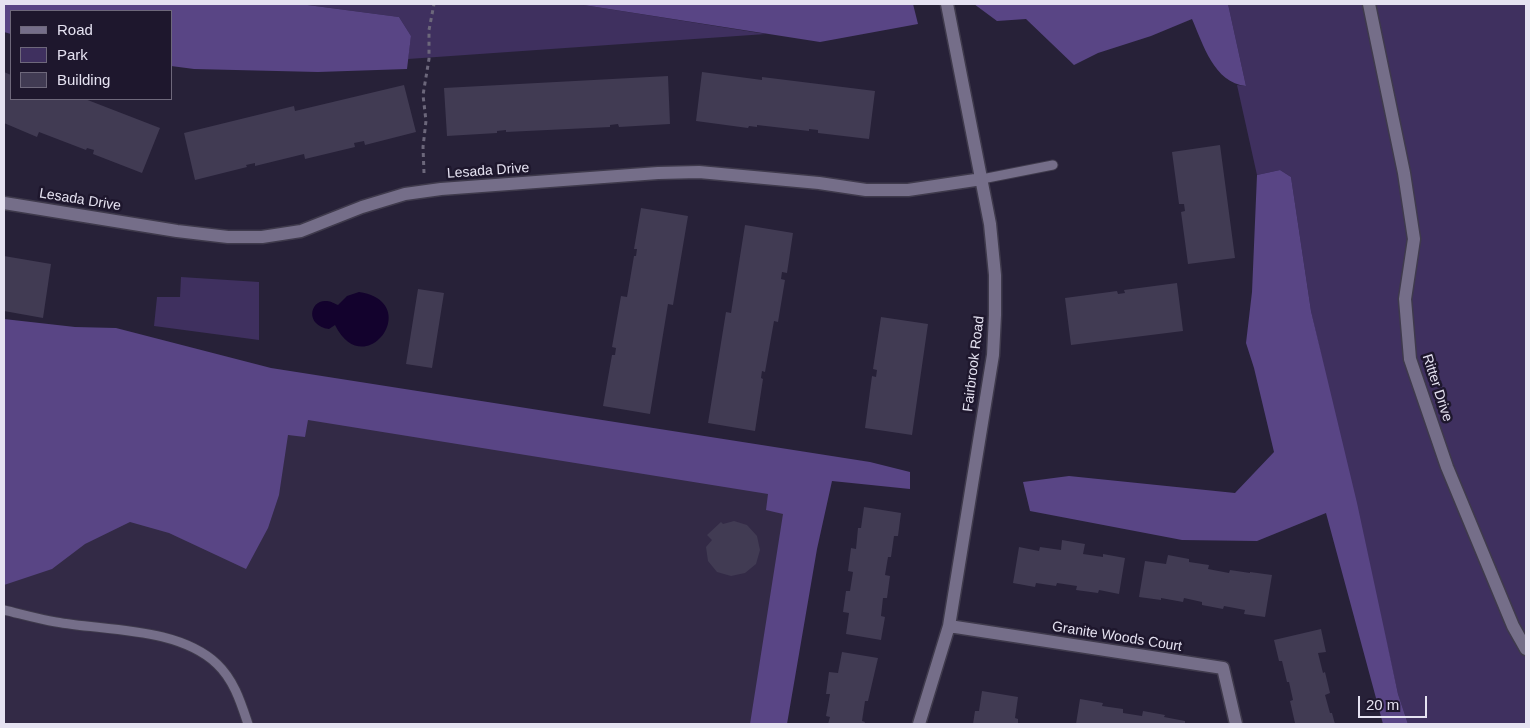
<!DOCTYPE html>
<html>
<head>
<meta charset="utf-8">
<style>
	body { margin:0 }
	#map { position:relative; width:1530px; height:728px; overflow:hidden; background:#272138; font-family:Helvetica,sans-serif }
	canvas { display:block }
	.frame { position:absolute; inset:0; border:5px solid #e5e2f1; pointer-events:none }
	.legend { position:absolute; left:10px; top:10px; width:162px; height:90px; box-sizing:border-box; background:#1e172d; border:1px solid #6e687b; margin:0; padding:6px 9px; list-style:none; font-size:15px; color:#e5e2f1 }
	.legend li { display:flex; align-items:center; gap:10px; height:25px }
	.legend b { width:25px; border:1px solid #6e687b }
	.scale { position:absolute; left:1358px; top:696px; width:69px; height:22px; box-sizing:border-box; border:2px solid #e5e2f1; border-top:0; padding-left:6px; font-size:15px; line-height:18px; white-space:nowrap; color:#e5e2f1; -webkit-text-stroke:4px #1e172d; paint-order:stroke }
</style>
</head>
<body>
<div id="map">
<canvas width="1530" height="728"></canvas>
<div class="frame"></div>
<ul class="legend">
<li><b style="height:6px;background:#756e89"></b>Road</li>
<li><b style="height:14px;background:#3f305f"></b>Park</li>
<li><b style="height:14px;background:#413b53"></b>Building</li>
</ul>
<div class="scale">20 m</div>
</div>
<script>
const c = document.querySelector('canvas').getContext('2d');
c.lineJoin = 'round';
function fill(path, color) {
  c.fillStyle = color;
  c.fill(path, 'evenodd');
}
function strokePath(path, color, width, dash) {
  c.strokeStyle = color;
  c.lineWidth = width;
  c.lineCap = dash ? 'butt' : 'round';
  c.setLineDash(dash || []);
  c.stroke(path);
}
function write(font, color, halo, rows, align = 'center') {
  c.font = font + ' Helvetica,sans-serif';
  c.lineWidth = 5;
  c.setLineDash([]);
  c.textBaseline = 'middle';
  c.strokeStyle = halo;
  c.fillStyle = color;
  for (const [text, x, y, turn = 0] of rows) {
    c.save();
    c.translate(x, y);
    c.rotate((+turn || 0) * Math.PI / 180);
    c.textAlign = isNaN(turn) ? turn : align;
    if (halo) c.strokeText(text, 0, 0);
    c.fillText(text, 0, 0);
    c.restore();
  }
}
const built = new Path2D(`
	M4,334L825,467L778,724H4Z`);
const green = new Path2D(`
	M300,4H577L766,34L408,59L411,36L399,17Z
	M1228,4H1526V724H1408L1398,694L1311,311L1291,177L1280,170L1257,175L1237,85L1246,86Z
	M181,277L259,282V340L154,326L157,297H180Z`);
const forest = new Path2D(`
	M4,4H300L399,17L411,36L407,69L318,72L194,69L171,66V11H11V34L4,32Z
	M577,4H913L918,24L820,42Z
	M974,4H1228L1246,86C1214,83 1203,44 1192,19L1151,36L1098,53L1074,65L1026,19L997,21Z
	M1280,170L1291,177L1311,311L1357,503L1398,694L1408,724H1383L1326,513L1257,541L1182,540L1030,511L1023,482L1069,476L1235,493L1274,452L1254,368L1246,343L1252,292L1257,175Z
	M4,319L75,327L116,328L271,368L870,462L910,472V489L832,481L817,549L787,724H750L783,514L766,510L768,494L308,420L305,437L288,435L279,495L268,528L246,569L169,533L130,522L85,544L52,569L4,585Z`);
const water = new Path2D(`
	M359,292C425,302 365,385 335,325L329,329C304,325 310,299 327,301C331,301 335,304 338,305L347,296Z`);
const building = new Path2D(`
	M4,72L11,75V99H85L160,128L142,173L93,154L94,150L87,148L86,150L39,132L37,137L4,123Z
	M702,72L762,80V77L875,91L869,139L818,133V130L809,129V131L757,125V127L749,126L748,128L696,121Z
	M668,76L670,124L619,127L618,124L610,125V127L506,132V130L497,131V133L447,136L444,88Z
	M404,85L416,132L365,145L364,141L354,143L355,147L305,159L304,154L255,166V163L246,165L247,167L195,180L184,133L294,106L295,111Z
	M1220,145L1235,258L1188,264L1181,212L1185,211L1184,204H1179L1172,152Z
	M641,208L688,216L673,305L668,304L650,414L603,406L612,355H615L616,348L612,347L621,296L627,297L634,256H636L637,249H634Z
	M745,225L793,233L787,273L782,272L781,279L785,280L778,322L774,321L765,372L762,371L761,378L763,379L755,431L708,423L726,312L731,313Z
	M4,256L51,264L43,318L4,311Z
	M1177,283L1183,331L1071,345L1065,298L1117,291L1118,294L1125,293L1124,290Z
	M418,289L444,293L432,368L406,364Z
	M881,317L928,324L912,435L865,428L872,376L876,377L877,370L873,369Z
	M864,507L901,513L898,536H894L891,557H888L885,575L890,576L887,598H883L881,616L885,617L881,640L846,634L849,613L843,612L846,591H850L853,572L848,571L851,548L856,549L858,528H861Z
	M734,521L747,525L757,536L760,550L756,564L745,573L731,576L717,572L708,561L706,547L712,540L707,535L721,522L723,524Z
	M1062,540L1085,544L1083,554L1103,557V554L1125,558L1119,594L1099,590L1098,593L1076,590L1077,586L1057,583L1056,586L1036,583L1035,587L1013,583L1019,547L1039,551L1040,547L1061,550Z
	M1168,555L1189,559V562L1209,565L1208,569L1229,573L1230,570L1250,573V572L1272,575L1265,617L1244,614L1245,610L1224,606L1223,609L1202,605V602L1184,598L1183,602L1161,598V600L1139,597L1145,561L1166,564Z
	M1321,629L1326,652L1318,653L1323,673L1325,672L1330,693L1325,695L1330,713H1332L1335,724L1295,723L1290,701L1293,700L1289,682H1287L1282,661H1279L1274,640Z
	M842,652L878,658L868,701H865L862,721L865,722L864,724H828L830,717L826,716L830,694H826L829,672L838,673Z
	M982,691L1018,697L1015,718L1018,719V724H973L975,711H979Z
	M1080,699L1103,703L1102,706L1123,709V713L1142,716L1143,711L1165,715L1164,717L1185,721V724H1076Z`);
const path = new Path2D(`
	M424,173L423,147L426,121L423,95L429,59V30L434,4`);
const service = new Path2D(`
	M982,179L1053,165
	M4,610C21,614 38,619 56,622C105,631 178,627 217,664C234,680 241,703 248,724`);
const minor = new Path2D(`
	M1369,4L1404,173L1414,239L1405,299L1410,359L1447,467L1513,626L1526,649
	M4,203L177,231L228,237H262L301,231L362,207L405,194L441,189L658,173L699,172L819,183L866,190H908L982,179
	M949,626L1223,668L1236,724
	M919,724L949,626L993,355L995,315V275L990,224L947,4`);
const streetNames = [
	["Lesada Drive",488,171,-4],
	["Lesada Drive",80,200,9],
	["Fairbrook Road",974,364,-83],
	["Ritter Drive",1437,388,72],
	["Granite Woods Court",1117,637,9]
];
fill(built, '#332a46');
fill(green, '#3f305f');
fill(forest, '#594585');
fill(water, '#13022d');
fill(building, '#413b53');
strokePath(service, '#3f3a4c', 11);
strokePath(minor, '#3f3a4c', 15);
strokePath(path, '#6c677b', 3, [4, 4]);
strokePath(service, '#756e89', 9);
strokePath(minor, '#756e89', 12);
write('14px', '#e5e2f1', '#1e172d', streetNames);
</script>
</body>
</html>
